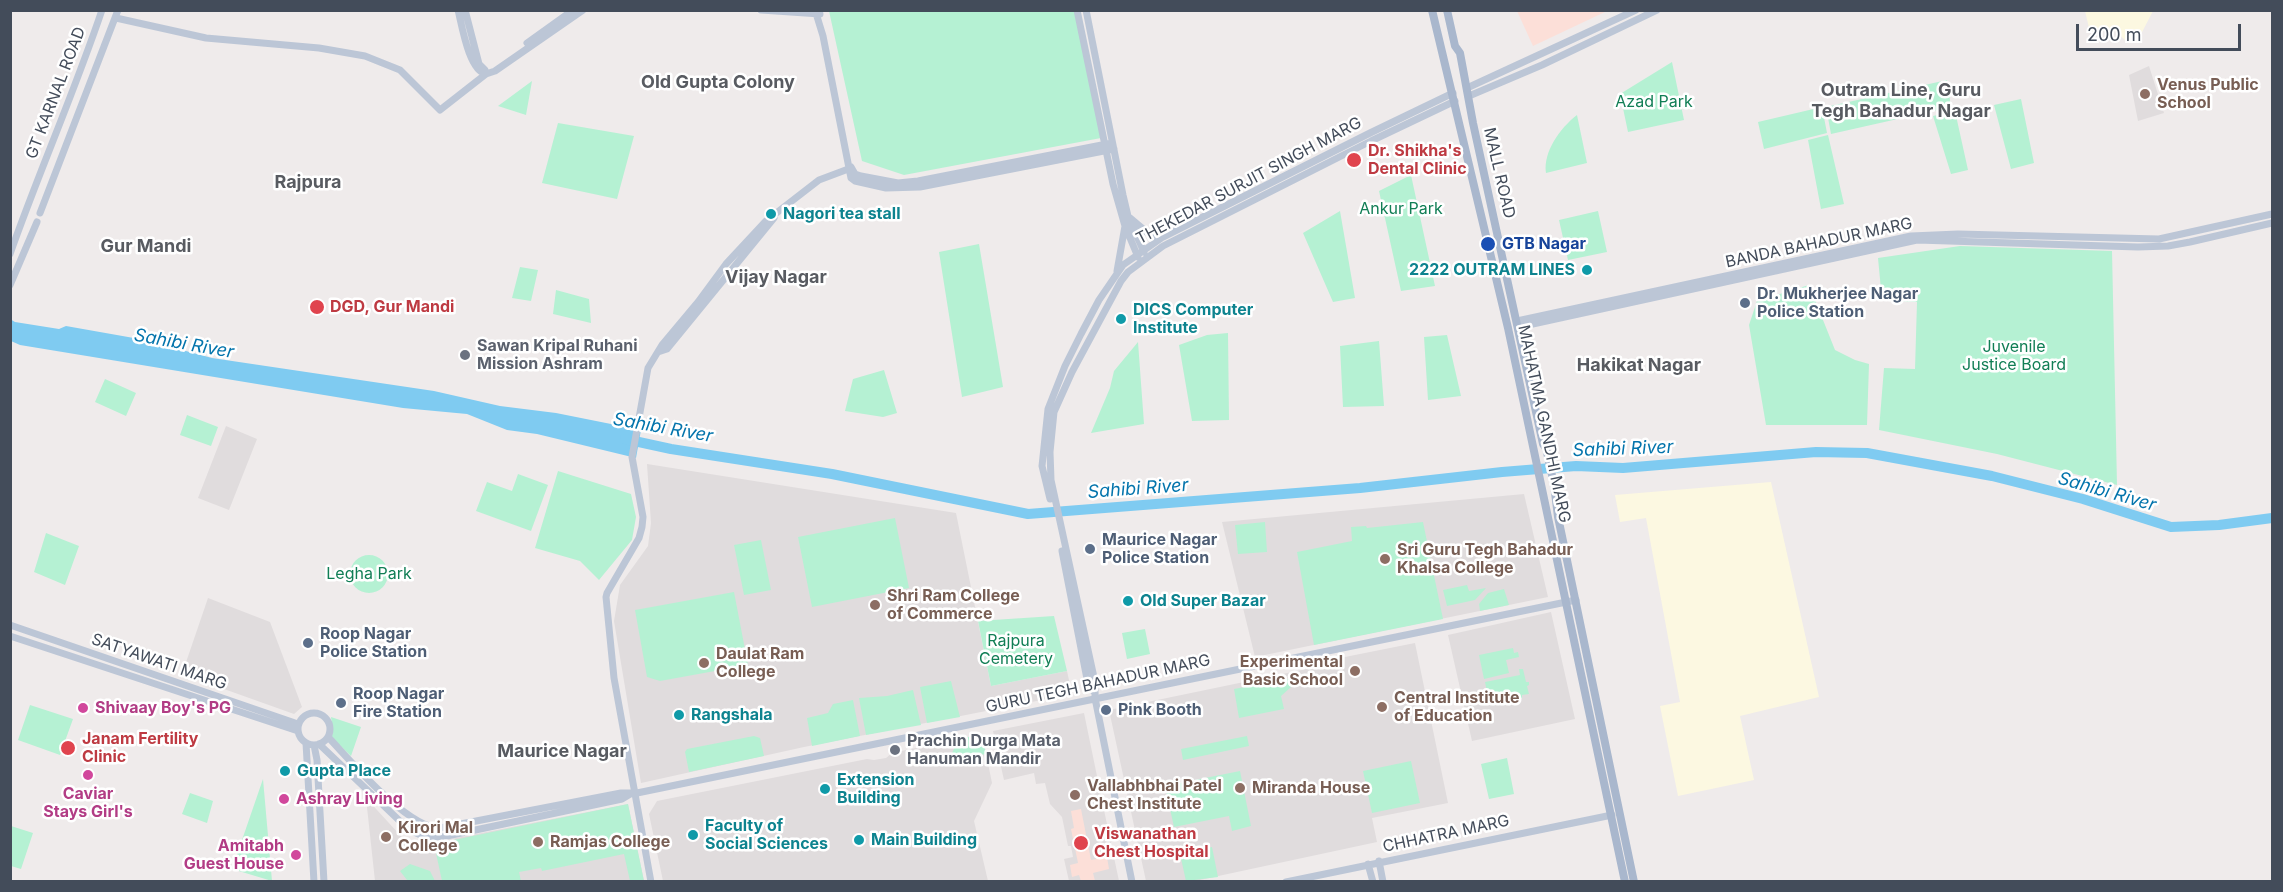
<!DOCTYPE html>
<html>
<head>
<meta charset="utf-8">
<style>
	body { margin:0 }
	#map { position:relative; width:2283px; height:892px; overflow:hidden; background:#efebeb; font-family:Inter,sans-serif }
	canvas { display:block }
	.frame { position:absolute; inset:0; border:12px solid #434c5a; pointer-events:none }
	.scale { position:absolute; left:2076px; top:24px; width:165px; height:27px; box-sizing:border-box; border:3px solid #434c5a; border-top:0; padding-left:8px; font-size:18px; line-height:21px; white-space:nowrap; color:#434c5a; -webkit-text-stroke:4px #fff; paint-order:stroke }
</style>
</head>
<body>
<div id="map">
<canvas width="2283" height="892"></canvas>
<div class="frame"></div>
<div class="scale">200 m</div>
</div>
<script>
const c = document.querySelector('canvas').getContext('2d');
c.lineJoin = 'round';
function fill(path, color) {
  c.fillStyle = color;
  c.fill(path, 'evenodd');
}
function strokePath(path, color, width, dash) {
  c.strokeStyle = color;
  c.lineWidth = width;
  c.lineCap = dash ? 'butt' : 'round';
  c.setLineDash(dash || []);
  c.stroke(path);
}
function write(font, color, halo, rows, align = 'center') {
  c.font = font + ' Inter,sans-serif';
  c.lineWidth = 5;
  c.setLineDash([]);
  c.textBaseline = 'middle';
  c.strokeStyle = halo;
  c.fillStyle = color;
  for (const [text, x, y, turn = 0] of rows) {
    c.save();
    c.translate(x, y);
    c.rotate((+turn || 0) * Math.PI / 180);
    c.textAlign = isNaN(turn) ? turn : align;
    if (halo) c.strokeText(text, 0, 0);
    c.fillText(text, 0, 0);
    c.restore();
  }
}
const commercial = new Path2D(`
	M2085,11V10L2153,11L2140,36L2126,41L2113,29L2090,32Z
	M1771,482L1819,697L1740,716L1754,780L1678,796L1660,706L1680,702L1646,518L1620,522L1615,495Z`);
const education = new Path2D(`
	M2149,66L2164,113L2138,121L2129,75Z
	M226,426L257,439L229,510L198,498Z
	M647,464L956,513L991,686L1067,671L1072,694L804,747L641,783L614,621L620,585L648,546L651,523Z
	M1524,494L1548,597L1255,657L1222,522Z
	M208,598L270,622L302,707L294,714L182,674Z
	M1551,612L1575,719L1472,741L1448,635Z
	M1415,643L1448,803L1372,818L1377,842L1195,881H1146L1109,710L1326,665L1325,661Z
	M1084,713L1104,810L1119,881H1069L1064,859L1073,857L1071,846H1068L1062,817L1050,804L1045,783L1036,784L1034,773L1004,780L993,731Z
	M982,734L992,783L974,821L988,881H663L649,814L657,801L867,759L874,760L886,758L892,753Z
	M366,798L411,847L628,804L644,881H375Z`);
const medical = new Path2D(`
	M1517,11H1607L1533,46Z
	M1081,809L1091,860L1107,857L1109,869L1093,873L1095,881H1081L1079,875L1072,877L1070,865L1078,863L1071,829L1074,828L1071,811Z`);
const green = new Path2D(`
	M829,11H1075L1101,138L904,175L862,161Z
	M1672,62L1684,120L1628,132L1620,94Z
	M1947,80L1951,107L1831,134L1826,107Z
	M532,81L526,115L498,106Z
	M2021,99L2034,163L2011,169L1994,105Z
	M1822,107L1827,133L1764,149L1758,122Z
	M1955,111L1968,170L1951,174L1933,116Z
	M1577,115L1587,163L1546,173C1543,152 1560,128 1577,115Z
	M558,123L634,136L617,199L542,183Z
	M1828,135L1844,204L1821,209L1808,140Z
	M1411,175L1435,286L1401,291L1379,191Z
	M1340,211L1355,298L1333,302L1303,233Z
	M1598,211L1607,252L1568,260L1559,220Z
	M979,244L1003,387L962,397L939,252Z
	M1960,246L2112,251L2117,485L1997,454L1879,430L1884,368L1915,369L1917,302L1882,300L1878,258Z
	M520,267L538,270L531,301L512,298Z
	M1809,285L1835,350L1855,360L1869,364L1867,425H1766L1749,325L1757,301Z
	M556,290L589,299L591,323L553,314Z
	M1228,333L1229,420L1192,421L1179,345L1207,335Z
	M1447,335L1461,396L1428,400L1424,337Z
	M1379,341L1384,406L1343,407L1340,346Z
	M1138,342L1144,424L1091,433L1110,388L1114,371Z
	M884,370L897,413L883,417L845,411L853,379Z
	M105,379L136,393L126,416L95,402Z
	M187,415L218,427L211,446L180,435Z
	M558,471L631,494L636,517L632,540L599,580L580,561L535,548Z
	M518,474L548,485L531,531L476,511L487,482L512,491Z
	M895,518L909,588L812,607L798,537Z
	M1265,522L1267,552L1238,554L1235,525Z
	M1423,522L1443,619L1314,645L1297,552L1352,541L1351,527L1366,526L1367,528Z
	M46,533L79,546L65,585L34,572Z
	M761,540L771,590L744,595L734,545Z
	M350 574a19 19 0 1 1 38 0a19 19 0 1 1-38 0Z
	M1467,585L1469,591L1486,588L1475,600L1447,606L1443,590Z
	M1504,589L1509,605L1480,611L1479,604L1488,593Z
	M734,592L748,665L660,681L647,677L635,610Z
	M1054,616L1067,671L991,686L978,621Z
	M1145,629L1150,654L1127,659L1122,633Z
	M1513,648L1514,653L1518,652L1519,657L1506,660L1509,673L1484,679L1479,655Z
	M1519,669H1523L1526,682H1529V685L1527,686L1529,694L1522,695V698L1493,704L1489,702L1485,682L1520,675Z
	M1289,679L1291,687L1281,696L1284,709L1239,718L1234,689Z
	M951,681L960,717L927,723L920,687Z
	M913,690L921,725L866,735L859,698L887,696Z
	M853,700L860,736L812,746L807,718L828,713L833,704Z
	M30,705L73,719L60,755L18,740Z
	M331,717L361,727L351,756L331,737L333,732Z
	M982,734L986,754L948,761L954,749V740Z
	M754,736L760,738L764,756L689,772L685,752L687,749Z
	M1247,736L1249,746L1183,760L1181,749Z
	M1507,758L1514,794L1489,799L1481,764Z
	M1411,761L1420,803L1372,813L1363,771Z
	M1240,771L1251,826L1232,831L1229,816L1174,827L1165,786Z
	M263,779L272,881L232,869Z
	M190,793L213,801L207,823L182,814Z
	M628,804L644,881H630L624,854L542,871L541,868L519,872L521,881H442L434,844Z
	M11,826L33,833L21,869L11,866Z
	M1212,847L1218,877L1186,881L1180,854Z
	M410,864L430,871L435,881H404L407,880L400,871Z`);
const water = new Path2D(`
	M10,319L15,322L59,329L66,326L145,340L212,358L434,391L500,406L556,413L641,430L636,458L537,434L507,430L467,414L403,408L20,345L11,341Z`);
const river = new Path2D(`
	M625,439L671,449L832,474L1028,514L1360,488L1502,472L1576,466L1623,468L1816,452L1867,453L1992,476L2083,499L2171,527L2219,525L2272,518`);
const secondary = new Path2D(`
	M458,10C462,26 469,71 486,74
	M465,10L479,64L485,70L486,74
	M761,10L820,14
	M815,10L823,36L850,173L851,178L855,181L886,188L920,187L1114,149
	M1077,10L1113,184L1125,226L1138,257
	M1086,10L1123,195L1128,216L1144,252
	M116,18L206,38L319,48L365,56L400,70L440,110L486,74L495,71L583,10
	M527,43L573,10
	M1467,88L1636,10
	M1469,96L1542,65L1657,10
	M851,167L855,174L861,176L898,183L918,181L1112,143
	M40,213L118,10
	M1130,218L1149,234L1163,237
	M10,254C39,172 74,93 102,10
	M1117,271L1125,226
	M10,285L37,222
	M1517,321L1911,236L1958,234L2159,239L2272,214
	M1519,327L1917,240L2138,247L2168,246L2190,242L2272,223
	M658,352L667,349L774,218
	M1050,499L1042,466L1048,409L1065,366L1081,334L1099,300L1123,265L1163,237L1370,133L1453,93
	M1062,551L1088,684L1095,693
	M10,625L298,724
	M10,636L298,731
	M298 729a16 16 0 1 1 32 0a16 16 0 1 1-32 0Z
	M328,737C351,761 407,828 440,828L621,793H637L1576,600
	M306,743L314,882
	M319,744L404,825C418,837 429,838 447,836L622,799L632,793
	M314,745L317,760L324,882
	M1379,861L1383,882
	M1368,864L1373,882
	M651,882L614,678L606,597L607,593L639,538L642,527L643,517L632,457L648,368L662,345L698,302L726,264L766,221L819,180L851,168
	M1132,882L1095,698V682L1051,480L1050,452L1054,412L1072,372L1121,281L1128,272L1163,246L1371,141L1455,101
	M1286,882L1612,815`);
const primary = new Path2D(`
	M1432,10L1508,328L1625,882
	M1447,10L1455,46L1460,53L1473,123L1543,444L1546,448L1554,484L1558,517L1634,882`);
const markers = [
	[2145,94,6,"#8d6e63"],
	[1354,160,8,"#e0444e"],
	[771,214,6,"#0f9aa8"],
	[1488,244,8,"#1a4fb4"],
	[1587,270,6,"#0f9aa8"],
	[1745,303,6,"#5c6f8a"],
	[317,307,8,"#e0444e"],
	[1121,319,6,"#0f9aa8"],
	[465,355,6,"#6b7280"],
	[1090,549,6,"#5c6f8a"],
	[1385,559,6,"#8d6e63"],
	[1128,601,6,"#0f9aa8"],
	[875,605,6,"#8d6e63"],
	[308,643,6,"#5c6f8a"],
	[704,663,6,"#8d6e63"],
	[1355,671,6,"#8d6e63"],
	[341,703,6,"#5c6f8a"],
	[1382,707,6,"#8d6e63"],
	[83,708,6,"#d1479c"],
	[1106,710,6,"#5c6f8a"],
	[679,715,6,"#0f9aa8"],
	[68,748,8,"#e0444e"],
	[895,750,6,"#6b7280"],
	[285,771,6,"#0f9aa8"],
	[88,775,6,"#d1479c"],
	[1240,788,6,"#8d6e63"],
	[825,789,6,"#0f9aa8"],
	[1075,795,6,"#8d6e63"],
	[284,799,6,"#d1479c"],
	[693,835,6,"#0f9aa8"],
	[386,837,6,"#8d6e63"],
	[859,840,6,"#0f9aa8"],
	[538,842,6,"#8d6e63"],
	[1081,843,8,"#e0444e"],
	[296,855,6,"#d1479c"]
];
const educationNames = [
	["Venus Public",2157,85],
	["School",2157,103],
	["Sri Guru Tegh Bahadur",1397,550],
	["Khalsa College",1397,568],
	["Shri Ram College",887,596],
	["of Commerce",887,614],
	["Daulat Ram",716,654],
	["College",716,672],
	["Experimental",1343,662,"right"],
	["Basic School",1343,680,"right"],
	["Central Institute",1394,698],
	["of Education",1394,716],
	["Vallabhbhai Patel",1087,786],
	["Chest Institute",1087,804],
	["Miranda House",1252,788],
	["Kirori Mal",398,828],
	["College",398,846],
	["Ramjas College",550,842]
];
const streetNames = [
	["GT KARNAL ROAD",56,93,-69],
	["MALL ROAD",1499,173,77],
	["THEKEDAR SURJIT SINGH MARG",1249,181,-28],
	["BANDA BAHADUR MARG",1819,243,-12],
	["MAHATMA GANDHI MARG",1544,424,78],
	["SATYAWATI MARG",159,662,19],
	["GURU TEGH BAHADUR MARG",1098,684,-12],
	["CHHATRA MARG",1446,834,-12]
];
const parkNames = [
	["Azad Park",1654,102],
	["Ankur Park",1401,209],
	["Juvenile",2014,347],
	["Justice Board",2014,365],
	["Legha Park",369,574],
	["Rajpura",1016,641],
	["Cemetery",1016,659]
];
const healthNames = [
	["Dr. Shikha's",1368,151],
	["Dental Clinic",1368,169],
	["DGD, Gur Mandi",330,307],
	["Janam Fertility",82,739],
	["Clinic",82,757],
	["Viswanathan",1094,834],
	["Chest Hospital",1094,852]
];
const cultureNames = [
	["Nagori tea stall",783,214],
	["2222 OUTRAM LINES",1575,270,"right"],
	["DICS Computer",1133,310],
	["Institute",1133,328],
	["Old Super Bazar",1140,601],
	["Rangshala",691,715],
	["Gupta Place",297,771],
	["Extension",837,780],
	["Building",837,798],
	["Faculty of",705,826],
	["Social Sciences",705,844],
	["Main Building",871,840]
];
const transitNames = [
	["GTB Nagar",1502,244]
];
const serviceNames = [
	["Dr. Mukherjee Nagar",1757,294],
	["Police Station",1757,312],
	["Maurice Nagar",1102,540],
	["Police Station",1102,558],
	["Roop Nagar",320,634],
	["Police Station",320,652],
	["Roop Nagar",353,694],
	["Fire Station",353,712],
	["Pink Booth",1118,710]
];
const worshipNames = [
	["Sawan Kripal Ruhani",477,346],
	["Mission Ashram",477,364],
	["Prachin Durga Mata",907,741],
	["Hanuman Mandir",907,759]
];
const hotelNames = [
	["Shivaay Boy's PG",95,708],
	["Caviar",88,794,"center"],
	["Stays Girl's",88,812,"center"],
	["Ashray Living",296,799],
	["Amitabh",284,846,"right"],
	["Guest House",284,864,"right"]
];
const neighbourhoodNames = [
	["Old Gupta Colony",718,83],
	["Outram Line, Guru",1901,91],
	["Tegh Bahadur Nagar",1901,112],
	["Rajpura",308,183],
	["Gur Mandi",146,247],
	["Vijay Nagar",776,278],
	["Hakikat Nagar",1639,366],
	["Maurice Nagar",562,752]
];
const waterNames = [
	["Sahibi River",184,344,10],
	["Sahibi River",663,428,10],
	["Sahibi River",1623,449,-2],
	["Sahibi River",1138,489,-4],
	["Sahibi River",2107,492,16]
];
fill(commercial, '#fcf8e1');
fill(education, '#e0dcdd');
fill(medical, '#fcdfd8');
fill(green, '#b5f1d3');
fill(water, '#7fcbf1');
strokePath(river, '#7fcbf1', 10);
strokePath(secondary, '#bcc6d6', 7);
strokePath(primary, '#a9b7cd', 8);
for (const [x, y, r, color] of markers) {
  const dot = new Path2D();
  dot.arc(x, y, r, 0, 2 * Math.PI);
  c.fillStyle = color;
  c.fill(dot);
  strokePath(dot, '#fff', 2);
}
write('bold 16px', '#785e54', '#fff', educationNames, 'left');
write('16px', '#434c5a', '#fff', streetNames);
write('16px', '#117e55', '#fff', parkNames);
write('bold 16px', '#be3a42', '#fff', healthNames, 'left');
write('bold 16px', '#0d838f', '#fff', cultureNames, 'left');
write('bold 16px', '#164399', '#fff', transitNames, 'left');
write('bold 16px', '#4e5e75', '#fff', serviceNames, 'left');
write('bold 16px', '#5b616d', '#fff', worshipNames, 'left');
write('bold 16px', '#b23c85', '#fff', hotelNames, 'left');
write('bold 18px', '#585b61', '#fff', neighbourhoodNames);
write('italic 18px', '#0374ac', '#fff', waterNames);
</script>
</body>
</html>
